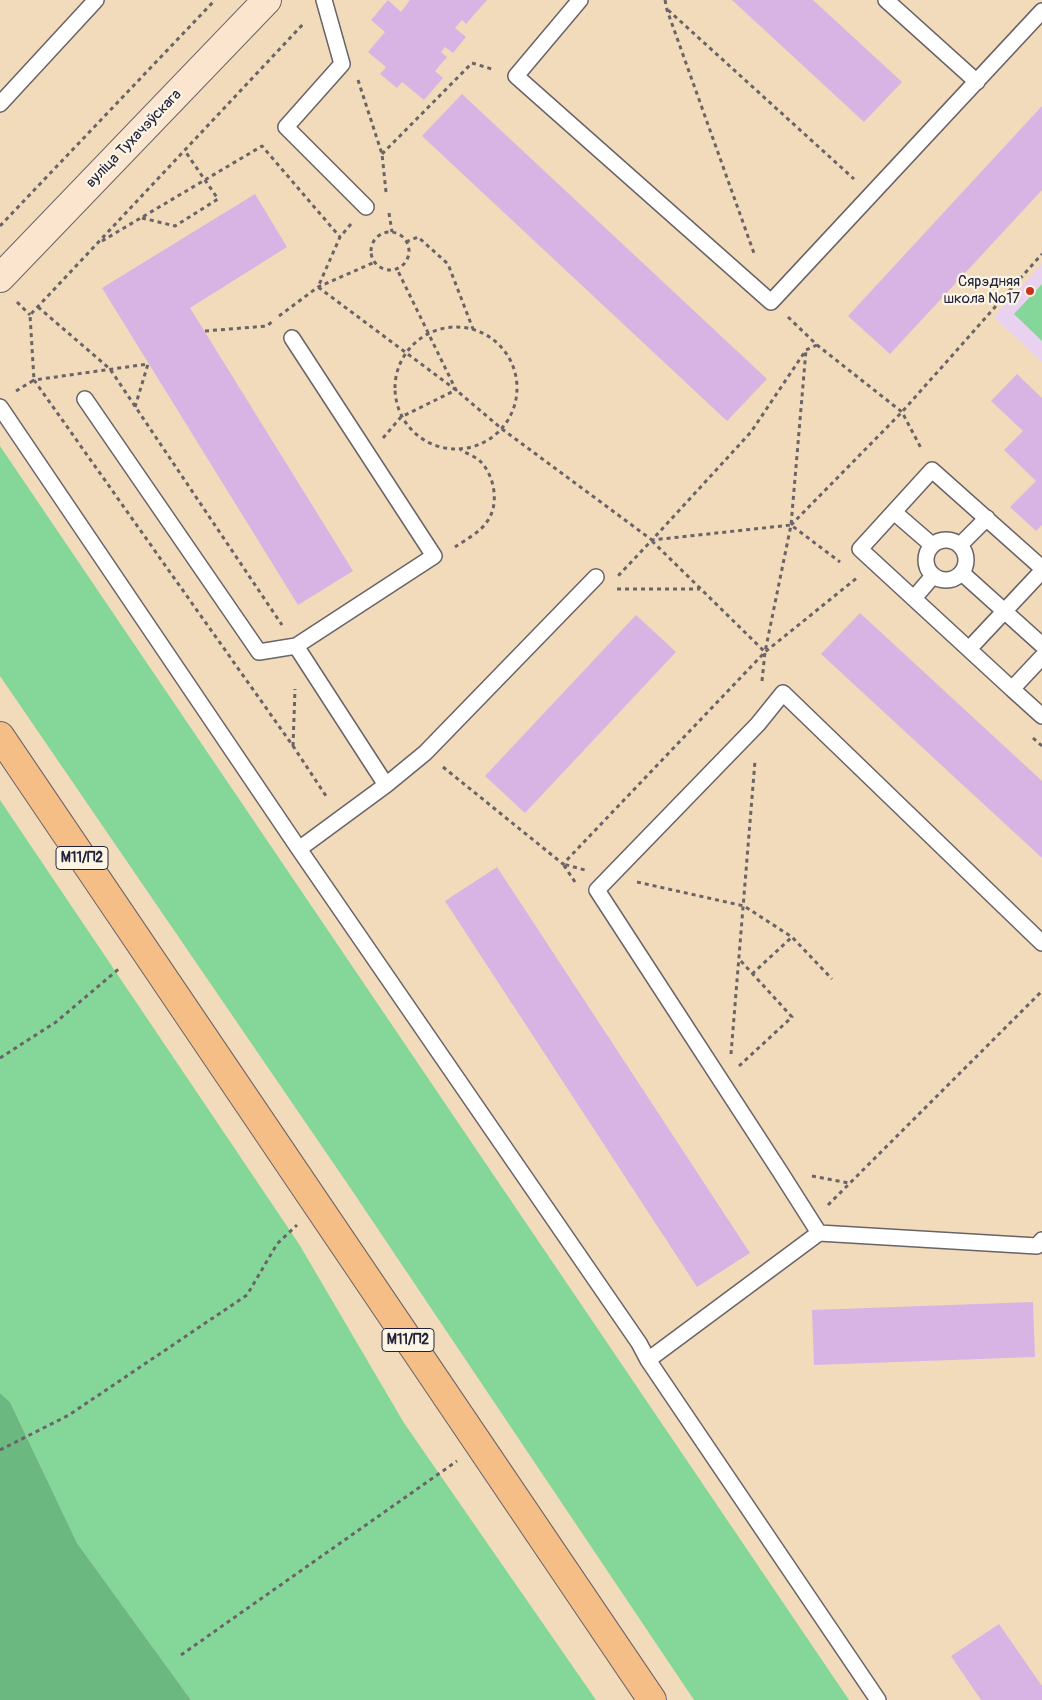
<!DOCTYPE html>
<html>
<head>
<meta charset="utf-8">
<style>
	body { margin:0 }
	canvas { display:block; background:#f1dbba }
</style>
</head>
<body>
<canvas width="1042" height="1700"></canvas>
<script>
const c = document.querySelector('canvas').getContext('2d');
c.lineJoin = 'round';
function fill(path, color) {
  c.fillStyle = color;
  c.fill(path, 'evenodd');
}
function strokePath(path, color, width, dash) {
  c.strokeStyle = color;
  c.lineWidth = width;
  c.lineCap = dash ? 'butt' : 'round';
  c.setLineDash(dash || []);
  c.stroke(path);
}
function write(font, color, halo, rows, align = 'center') {
  c.font = font + ' Pangolin,sans-serif';
  c.lineWidth = 4.5;
  c.setLineDash([]);
  c.textBaseline = 'middle';
  c.strokeStyle = halo;
  c.fillStyle = color;
  for (const [text, x, y, turn = 0] of rows) {
    c.save();
    c.translate(x, y);
    c.rotate((+turn || 0) * Math.PI / 180);
    c.textAlign = isNaN(turn) ? turn : align;
    if (halo) c.strokeText(text, 0, 0);
    c.fillText(text, 0, 0);
    c.restore();
  }
}
const built = new Path2D(`
	M1042,264V362L994,317Z`);
const green = new Path2D(`
	M1042,284V341L1014,314Z
	M0,446L849,1700H694L349,1186L0,676Z
	M0,800L299,1244L404,1423L596,1700H191L77,1543L10,1402L0,1393Z`);
const forest = new Path2D(`
	M0,1393L10,1402L77,1543L191,1700H0Z`);
const building = new Path2D(`
	M388,0L401,12L410,0H487L466,24L462,20L455,28L466,37L453,53L445,47L441,52L447,57L435,71L443,78L424,100L402,82L397,88L380,74L386,67L368,52L385,32L371,20Z
	M732,0H813L902,82L864,122Z
	M462,94L767,379L727,421L422,136Z
	M1042,106V190L890,354L848,316Z
	M255,194L287,247L190,308L353,571L298,605L102,288Z
	M1017,374L1042,398V525L1036,531L1010,507L1036,481L1004,450L1023,431L991,401Z
	M860,613L1042,781V858L821,654Z
	M636,615L676,652L525,813L485,776Z
	M497,867L750,1253L697,1287L445,901Z
	M1033,1302L1035,1357L814,1365L812,1310Z
	M999,1624L1042,1686V1700H981L951,1656Z`);
const path = new Path2D(`
	M665,0L667,10L755,256
	M668,10L854,179
	M358,80L382,154L386,192
	M382,154L472,63L495,70
	M389,213L392,232
	M142,218L175,226L218,199L185,151
	M351,224L340,237L318,287L456,390L502,429L652,540L618,576
	M0,226L215,0
	M371 251a19 19 0 1 1 38 0a19 19 0 1 1-38 0Z
	M102,241L262,146L340,237
	M406,242L418,237L448,264L473,329
	M17,302L30,315
	M38,307L110,369L282,625
	M279,316L318,287L375,262
	M788,317L817,345L902,412L922,450
	M395 388a61 61 0 1 1 122 0a61 61 0 1 1-122 0Z
	M205,331L267,326L274,320
	M817,345L806,350L751,432L652,540L791,525L840,562
	M16,391L34,380L30,315L305,22
	M135,407L148,364L34,380L293,746L328,799
	M383,438L401,417L456,390L397,269
	M791,525L902,412L1042,254
	M652,541L765,652
	M455,547C464,541 480,532 486,523C500,506 495,477 481,462C477,457 467,454 461,450
	M617,589H700
	M762,681L765,652L791,525L806,350
	M1033,738L1042,746
	M293,746L295,689
	M443,767L563,864L765,652L858,577
	M575,882L563,864L585,870
	M637,882L744,906L792,937L832,979
	M752,974L792,937
	M731,1054L755,761
	M0,1058L56,1022L121,967
	M739,1066L792,1017L740,960
	M812,1176L849,1183
	M828,1205L1042,991
	M0,1450L69,1415L247,1295L277,1244L297,1225
	M181,1655L457,1461`);
const lane = new Path2D(`
	M324,0L342,64L286,127L366,207
	M580,0L516,76L771,302L1042,11
	M886,0L977,82
	M0,104L96,0
	M85,399L259,652L296,646L434,556L292,338
	M0,407L299,849L639,1343L648,1360L878,1700
	M894,512L932,545
	M926 560a20 20 0 1 1 40 0a20 20 0 1 1-40 0Z
	M960,545L987,518
	M962,573L1042,645
	M914,598L933,576
	M296,646L386,785
	M969,649L1042,571
	M1042,657L1012,689L1042,716
	M1012,689L860,549L932,470L1042,568
	M299,849L386,785L425,753L596,577
	M819,1233L779,1170L597,890L758,724L783,693L1042,943
	M648,1360L819,1233L1037,1246L1042,1240`);
const secondary = new Path2D(`
	M0,278L267,0`);
const highway = new Path2D(`
	M0,736L652,1700`);
const markers = [
	[1030,291,5,"#c8321e"]
];
const shields = [
	[82,858,52],
	[408,1340,52]
];
const shieldNames = [
	["М11/П2",82,858],
	["М11/П2",408,1340]
];
const streetNames = [
	["вуліца Тухачэўскага",134,139,-46]
];
const poiNames = [
	["Сярэдняя",1020,282],
	["школа №17",1020,299]
];
fill(built, '#e8d2ef');
fill(green, '#85d799');
fill(forest, '#6cb881');
fill(building, '#d8b4e4');
strokePath(lane, '#6a6367', 18);
strokePath(secondary, '#6a6367', 30);
strokePath(highway, '#6a6367', 30);
strokePath(path, '#6a6367', 3, [4, 4]);
strokePath(lane, '#fff', 15);
strokePath(secondary, '#fbe5cf', 28);
strokePath(highway, '#f6be87', 28);
for (const [x, y, r, color] of markers) {
  const dot = new Path2D();
  dot.arc(x, y, r, 0, 2 * Math.PI);
  c.fillStyle = color;
  c.fill(dot);
  strokePath(dot, '#fcf5e5', 2);
}
for (const [x, y, w] of shields) {
  const box = new Path2D();
  box.roundRect(x - w / 2, y - 11.5, w, 23, 4);
  c.fillStyle = '#fcf5e5';
  c.fill(box);
  strokePath(box, '#22223b', 1);
}
write('bold 14px', '#22223b', null, shieldNames);
write('15px', '#22223b', '#fcf5e5', streetNames);
write('15px', '#22223b', '#fcf5e5', poiNames, 'right');
</script>
</body>
</html>
